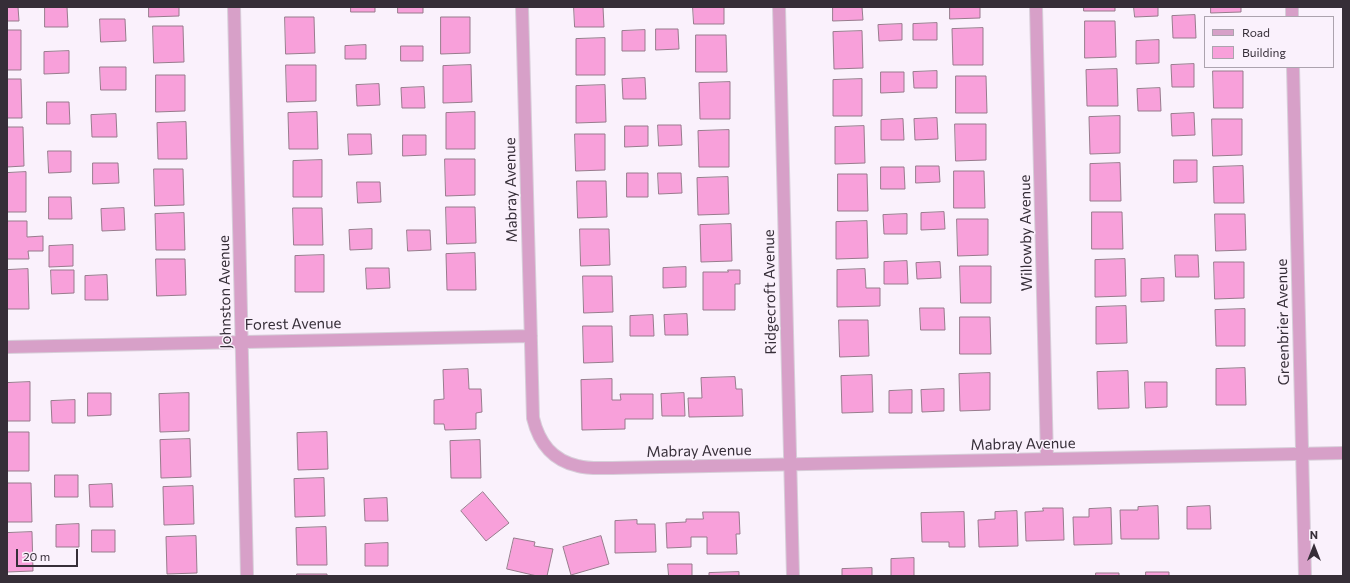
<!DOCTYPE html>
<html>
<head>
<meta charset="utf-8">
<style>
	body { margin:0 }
	#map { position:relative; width:1350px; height:583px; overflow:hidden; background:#faf1fc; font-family:Commissioner,sans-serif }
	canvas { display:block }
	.frame { position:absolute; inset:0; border:8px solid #362e38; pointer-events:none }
	.legend { position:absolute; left:1204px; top:16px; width:130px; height:52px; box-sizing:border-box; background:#faf1fc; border:1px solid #aca3ae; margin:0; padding:5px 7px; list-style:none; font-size:12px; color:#362e38 }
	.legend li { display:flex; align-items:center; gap:8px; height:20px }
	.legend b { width:20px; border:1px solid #aca3ae }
	.north { position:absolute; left:1294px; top:527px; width:40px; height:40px; -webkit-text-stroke:3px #faf1fc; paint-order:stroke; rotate:0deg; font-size:11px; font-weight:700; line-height:16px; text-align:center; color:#362e38 }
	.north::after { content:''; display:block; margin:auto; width:14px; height:18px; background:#362e38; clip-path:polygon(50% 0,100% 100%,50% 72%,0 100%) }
	.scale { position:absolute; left:16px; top:549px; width:62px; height:18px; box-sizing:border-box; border:2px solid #362e38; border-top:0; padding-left:5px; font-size:12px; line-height:14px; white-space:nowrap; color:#362e38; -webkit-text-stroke:3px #faf1fc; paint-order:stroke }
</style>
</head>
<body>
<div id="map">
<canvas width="1350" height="583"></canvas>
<div class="frame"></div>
<ul class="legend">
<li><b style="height:5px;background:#d7a0c8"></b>Road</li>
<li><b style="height:11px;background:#f8a0da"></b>Building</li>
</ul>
<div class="north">N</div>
<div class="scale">20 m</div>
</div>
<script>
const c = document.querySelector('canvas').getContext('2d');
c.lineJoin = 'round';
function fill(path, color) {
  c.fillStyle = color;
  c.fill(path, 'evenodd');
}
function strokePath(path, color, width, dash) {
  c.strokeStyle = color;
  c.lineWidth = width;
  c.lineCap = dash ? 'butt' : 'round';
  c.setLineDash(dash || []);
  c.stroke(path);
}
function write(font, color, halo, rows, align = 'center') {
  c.font = font + ' Commissioner,sans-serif';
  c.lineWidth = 3;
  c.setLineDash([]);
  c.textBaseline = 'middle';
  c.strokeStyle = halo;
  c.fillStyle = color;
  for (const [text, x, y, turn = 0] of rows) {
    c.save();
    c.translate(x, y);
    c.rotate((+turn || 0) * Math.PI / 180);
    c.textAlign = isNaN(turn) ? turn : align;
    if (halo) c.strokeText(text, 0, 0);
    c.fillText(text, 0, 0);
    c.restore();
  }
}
const building = new Path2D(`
	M7,7H18L19,21H7Z
	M45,7H67L68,27H45Z
	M149,7H179V16L149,17Z
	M351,7H375V12H351Z
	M398,7H423V13H398Z
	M574,7H603L604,27H575Z
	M693,7H724V24H694Z
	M833,7H862L863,20L833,21Z
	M950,7H980V18L950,19Z
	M1084,7H1115V11H1084Z
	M1134,7H1158V16L1135,17Z
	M1211,7H1241V12L1211,13Z
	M1195,15L1196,38H1173L1172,16Z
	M285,17H314L315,53L286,54Z
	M441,17H470V53L441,54Z
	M100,19H125L126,41L101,42Z
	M1085,21H1115L1116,57L1085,58Z
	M937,23V40H913V24Z
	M902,24V40L879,41L878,25Z
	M153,26H183L184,62L154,63Z
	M983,28V65H953L952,29Z
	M656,29H678L679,49L656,50Z
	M7,30H21V70H7Z
	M645,30V51H622V31Z
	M862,31L863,68L834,69L833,32Z
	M696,35H726L727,72H696Z
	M605,38V75H576V39Z
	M1159,40V63L1136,64V41Z
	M366,45V59H345V46Z
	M401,46H423V61H401Z
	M69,51V73L44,74V52Z
	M1194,64V87H1172L1171,65Z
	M286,65H316V101L287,102Z
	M471,65L472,102L443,103V66Z
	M100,67H126V90H101Z
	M1117,69L1118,106H1087L1086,70Z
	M937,71V88H914L913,72Z
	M1213,71H1243V108H1214Z
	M881,72H904V92L881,93Z
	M156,75H185V111L156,112Z
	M956,76H986L987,113H956Z
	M645,78L646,99H623L622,79Z
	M7,79H21L22,118H7Z
	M862,79V116H833V80Z
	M730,82V119H700L699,83Z
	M379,84L380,105L357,106L356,85Z
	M605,85L606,122L576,123V86Z
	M424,87L425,108H402L401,88Z
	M1160,88L1161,111H1138L1137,89Z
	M47,102H69L70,124H47Z
	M317,112L318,149H289L288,113Z
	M475,112V149H446V113Z
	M1194,113L1195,135L1172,136L1171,114Z
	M116,114L117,137H92L91,115Z
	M1120,116V153L1090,154L1089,117Z
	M937,118L938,139L915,140L914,119Z
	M903,119L904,140H881V120Z
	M1212,119H1242V155L1213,156Z
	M186,122L187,159H158L157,123Z
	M955,124H986V160L956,161Z
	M658,125H681L682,145L659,146Z
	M625,126H648V146L625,147Z
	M864,126L865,163L835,164V127Z
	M7,127H23L24,166L7,167Z
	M729,130V167H699L698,131Z
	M348,134H371L372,154L349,155Z
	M575,134H605V170L576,171Z
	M403,135H426V155L403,156Z
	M48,151H71V172L49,173Z
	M445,159H475V195L446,196Z
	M322,160V197H293V161Z
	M1174,160H1197V182L1174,183Z
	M93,163H118L119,183L93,184Z
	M1120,163L1121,201H1090V164Z
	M916,166H939L940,182L916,183Z
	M1243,166L1244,203H1214L1213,167Z
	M881,167H904L905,189H881Z
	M154,169H183L184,205L155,206Z
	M954,171H984L985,208H954Z
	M26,172V212H7V173Z
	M627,173H648V197H627Z
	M658,173H681L682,193L659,194Z
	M838,174H867L868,211H838Z
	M728,177L729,214L698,215L697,178Z
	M577,181H606L607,217L578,218Z
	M357,182H380L381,202L358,203Z
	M49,197H71L72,219H49Z
	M446,207H475L476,243L447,244Z
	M124,208L125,230L102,231L101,209Z
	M293,208H322L323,245H294Z
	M944,212L945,229L921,230V213Z
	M1092,212H1122L1123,249H1092Z
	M184,213L185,250H156L155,214Z
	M907,214V234H884L883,215Z
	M1215,214H1245L1246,250L1216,251Z
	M957,219H988V255L958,256Z
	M7,221H27V237L43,236V251H28L29,259H7Z
	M867,221L868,258L836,259V222Z
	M731,224L732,261L701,262L700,225Z
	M372,229V249L350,250L349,230Z
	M580,229H609L610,265L581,266Z
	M407,230H430L431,250L408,251Z
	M73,245V266L49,267V246Z
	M475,253L476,290H447L446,254Z
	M324,255V292H295V256Z
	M1175,255H1198L1199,277H1176Z
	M156,259H185L186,295L157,296Z
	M1125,259L1126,296L1095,297V260Z
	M907,261L908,284H884V262Z
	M940,262L941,278L917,279L916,263Z
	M1214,262H1244V298L1215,299Z
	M960,266H991V303H961Z
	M686,267V287L663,288V268Z
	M366,268H389L390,288L367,289Z
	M28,269L29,309H7V270Z
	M865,269L866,288H880V306L837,307V270Z
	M51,270H74V293L52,294Z
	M728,270H740V284H735V310H703V272H728Z
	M107,275L108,300H85V276Z
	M583,276H612L613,312L584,313Z
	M1164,278V301L1141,302V279Z
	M1126,306L1127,343L1096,344V307Z
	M920,308H944L945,330H921Z
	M1245,309V346H1216L1215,310Z
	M687,314L688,335H665L664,315Z
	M653,315L654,336H630V316Z
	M960,317H990L991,354H960Z
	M839,320H868L869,356L840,357Z
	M583,326H612L613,362L584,363Z
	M1245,368L1246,405H1216V369Z
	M468,369L469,389H481L482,412L476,413V429L445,430L444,424H434V400L444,399L443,370Z
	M1128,371L1129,408L1098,409L1097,372Z
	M990,373V410L960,411L959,374Z
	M872,375L873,412L842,413L841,376Z
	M735,377L736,389H742L743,416L689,417L688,398H702L701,378Z
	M612,379V400H621L620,394H653V419H625V429L582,430L581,380Z
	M30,382V421H7V383Z
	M1145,382H1167V407L1146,408Z
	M944,389V411L922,412L921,390Z
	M912,390V413H889V391Z
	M88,393H111V415L88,416Z
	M189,393V431L160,432L159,394Z
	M684,393L685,416H662L661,394Z
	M75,400V423H52L51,401Z
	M7,432H29V471H7Z
	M327,432L328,469L298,470L297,433Z
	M190,439L191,477L161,478L160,440Z
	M480,440L481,478H451L450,441Z
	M55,475H78V497H55Z
	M324,478L325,516L295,517L294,479Z
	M7,483H31L32,522H7Z
	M112,484L113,507H90L89,485Z
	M193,486L194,524L164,525L163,487Z
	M483,492L509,523L486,541L461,511Z
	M387,498L388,521H365L364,499Z
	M1158,506L1159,539H1121L1120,510H1138V507Z
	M1210,506L1211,529H1187V507Z
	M1043,508H1063L1064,540L1026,541L1025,512L1043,511Z
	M1111,508L1112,544L1074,545L1073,517H1089V509Z
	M1017,511L1018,546L979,547L978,520L995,519V512Z
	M703,512H739L740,534H736L737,554H707V537H691V547L667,548L666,523L686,522V519H703Z
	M964,512L965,547H949V542H922L921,513Z
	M637,520V524H655L656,552L615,553V521Z
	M79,524V547H56V525Z
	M326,527L327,565H297L296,528Z
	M92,530H115V552H92Z
	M32,532L33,571L7,572V533Z
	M196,536L197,573L167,574L166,537Z
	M601,536L609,564L571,575L563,547Z
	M514,538L535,542L534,546L553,549L547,576H537L507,569Z
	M388,543V566H365V544Z
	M914,558V576H891V559Z
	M668,564H692V576H669Z
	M872,568V576H842V569Z
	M739,572V576H709V573Z
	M1146,572H1169V576H1146Z
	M1096,573H1119V576H1096Z
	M297,574H327V576H297Z`);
const minor = new Path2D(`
	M234,7L247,576
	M522,7L533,418C539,443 552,460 578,466C588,469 601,468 612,468L1343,453
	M779,7L793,576
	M1036,7L1047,459
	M1292,7V17
	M1293,67L1305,576
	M7,347L531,336`);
const streetNames = [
	["Mabray Avenue",511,190,-91],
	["Willowby Avenue",1026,233,-91],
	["Johnston Avenue",225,292,-91],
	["Ridgecroft Avenue",770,292,-91],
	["Greenbrier Avenue",1283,322,-91],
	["Forest Avenue",293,324,-1],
	["Mabray Avenue",1023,444,-1],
	["Mabray Avenue",699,451,-1]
];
fill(building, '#f8a0da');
strokePath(building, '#987b8d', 1);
strokePath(minor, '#d7ced9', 14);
strokePath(minor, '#d7a0c8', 12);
write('15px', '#362e38', '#faf1fc', streetNames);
</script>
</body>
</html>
